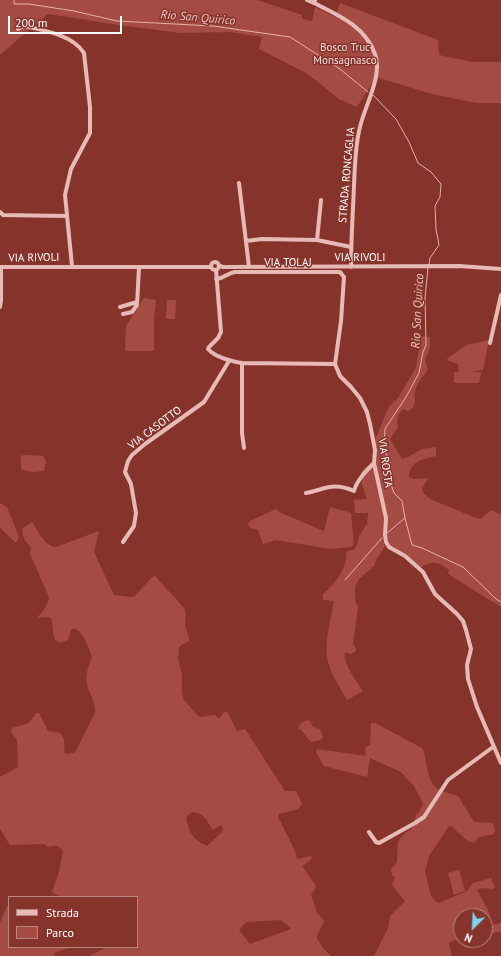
<!DOCTYPE html>
<html>
<head>
<meta charset="utf-8">
<style>
	body { margin:0 }
	#map { position:relative; width:501px; height:956px; overflow:hidden; background:#86342b; font-family:"PT Sans",sans-serif }
	canvas { display:block }
	.legend { position:absolute; left:8px; top:896px; width:130px; height:52px; box-sizing:border-box; background:#86342b; border:1px solid #b68580; margin:0; padding:5px 7px; list-style:none; font-size:12px; color:#fff }
	.legend li { display:flex; align-items:center; gap:8px; height:20px }
	.legend b { width:20px; border:1px solid #b68580 }
	.north { position:absolute; left:453px; top:908px; width:40px; height:40px; box-sizing:border-box; background:#86342b; border:1px solid #b68580; border-radius:50%; rotate:204deg; font-size:11px; font-weight:700; line-height:16px; text-align:center; color:#fff }
	.north::after { content:''; display:block; margin:auto; width:14px; height:18px; background:#7ed2ed; clip-path:polygon(50% 0,100% 100%,50% 72%,0 100%) }
	.scale { position:absolute; left:8px; top:16px; width:114px; height:18px; box-sizing:border-box; border:2px solid #fff; border-top:0; padding-left:5px; font-size:12px; line-height:14px; white-space:nowrap; color:#fff; -webkit-text-stroke:3px #86342b; paint-order:stroke }
</style>
</head>
<body>
<div id="map">
<canvas width="501" height="956"></canvas>
<ul class="legend">
<li><b style="height:5px;background:#e7bab6"></b>Strada</li>
<li><b style="height:11px;background:#a44c43"></b>Parco</li>
</ul>
<div class="north">N</div>
<div class="scale">200 m</div>
</div>
<script>
const c = document.querySelector('canvas').getContext('2d');
c.lineJoin = 'round';
function fill(path, color) {
  c.fillStyle = color;
  c.fill(path, 'evenodd');
}
function strokePath(path, color, width, dash) {
  c.strokeStyle = color;
  c.lineWidth = width;
  c.lineCap = dash ? 'butt' : 'round';
  c.setLineDash(dash || []);
  c.stroke(path);
}
function write(font, color, halo, rows, align = 'center') {
  c.font = font + ' "PT Sans",sans-serif';
  c.lineWidth = 3;
  c.setLineDash([]);
  c.textBaseline = 'middle';
  c.strokeStyle = halo;
  c.fillStyle = color;
  for (const [text, x, y, turn = 0] of rows) {
    c.save();
    c.translate(x, y);
    c.rotate((+turn || 0) * Math.PI / 180);
    c.textAlign = isNaN(turn) ? turn : align;
    if (halo) c.strokeText(text, 0, 0);
    c.fillText(text, 0, 0);
    c.restore();
  }
}
const green = new Path2D(`
	M0,0H257L302,15V19L312,21L315,7L335,17L340,3L438,40L439,55L472,62H501V103H477L432,94L376,77L357,107L339,99L308,74L259,49L262,37L230,32L180,33L119,25L48,14L0,55Z
	M144,298L156,300L154,320V351H127L125,350L126,326Z
	M167,300H176L175,319H166Z
	M421,336L430,337V348L425,360L428,370C423,376 416,384 415,392C414,398 416,402 413,408L408,411L403,409C398,413 396,422 398,427L390,439L402,459L410,456L422,449L436,447V456C424,458 409,462 409,477L412,479L428,478L422,489L424,494L432,500L476,518L481,519L491,510L501,515V607L448,574L449,570C437,561 435,561 421,567L407,556L390,545L386,541L387,518L376,464L377,449L375,440L389,406L398,398L416,368Z
	M489,340L483,370L468,372H481L479,383H454V372H459L458,364L447,360L448,358L467,345Z
	M24,455L43,456L46,462L44,471L33,472L22,470L21,468V456Z
	M369,465H373L384,515L383,539L385,546L376,560L374,566L358,580L355,587V601L358,607L353,643L356,649L355,652L350,654L347,652L344,654C346,668 355,679 363,691L347,700C340,687 329,672 327,657C325,639 331,618 334,601L323,600V594C334,585 348,568 346,552L353,550L357,545L359,536L367,524L368,514L367,504L368,513H355L354,500L367,499C365,493 358,477 362,471C363,468 367,467 369,465Z
	M0,503L7,507L19,537L16,543L2,530L0,526Z
	M330,507L351,513L354,544L351,547L331,549L276,540L263,544L258,530L251,528L248,525L250,521L276,509L281,513L324,531Z
	M32,522C39,532 44,546 56,547L99,531L94,552L114,595L131,597L135,596L152,577L155,576L185,609C187,616 184,622 186,629C187,634 190,636 189,641L181,645L179,648L178,659L182,674V693L184,700L199,717L215,715L219,719L223,713L227,711L237,731L245,729L285,791H296L302,804L298,809L279,814L278,817L295,851L297,859L311,856L312,859L302,866L316,886L315,890L311,894L317,913L324,921L317,936V939L318,940L322,947L331,956H89L107,947H137V897H60L52,892L59,872L63,851C59,845 55,845 48,847L44,844L10,845L0,829V777L18,767L17,740L11,733L12,728L29,723L36,713H39L48,731L60,733C65,739 65,744 64,752L66,754L75,753L95,713C96,704 91,696 88,688C84,677 88,667 92,657C88,647 84,632 74,628L71,630L68,640C49,650 55,626 51,618L46,617L37,618C42,612 48,606 49,597L30,554L31,548L24,539L22,529ZM192,812C203,812 207,821 213,830L221,825L223,829L222,832L207,846C191,838 191,834 186,819L187,816ZM281,920C284,923 289,925 291,929L250,944L239,930L244,924L247,922Z
	M307,720L310,721L313,727L320,729L323,737L321,740L311,742L301,730L298,729L300,724Z
	M371,723H375L422,748C425,753 425,758 426,763C431,788 434,789 458,796L474,822L493,823L495,830L494,834L479,837L474,843L468,841L452,827L449,826L429,856L425,871L431,896L436,902L439,903L467,891L473,883L491,878L495,887L493,889L481,888L477,890L489,912L492,925L501,923V932L490,933L485,936V916H461V939H458L449,943L452,956H374L388,928L390,916L405,901L392,885L395,878L392,875L391,869L397,862L398,842L403,835L413,827L416,815L422,807L423,803L414,786L401,772L370,758L367,777L324,766L316,752L317,749L366,756L365,751L366,747L370,745Z
	M459,870L465,891L454,895L448,873Z
	M9,904V947H72L56,952L54,954L55,956H0V923L7,906Z`);
const stream = new Path2D(`
	M14,0V4H29L74,11L117,21L213,26L290,37L340,69L368,92
	M373,95L396,119L409,142L418,163L431,172L441,184L440,197L435,206L436,229L439,245L430,258L429,265
	M405,518L412,545L422,548L463,567L496,599L501,602
	M387,533L405,518L402,501L394,493L390,482V463L384,449L385,429L406,397L419,373L423,352L426,345L425,298L428,268
	M345,580L382,538`);
const minor = new Path2D(`
	M307,0L314,3
	M315,0L314,3C338,15 365,26 375,54C383,76 365,105 360,127C355,146 355,166 354,185C353,212 351,239 351,267
	M18,29L24,26C43,30 73,35 84,53L90,107V133L71,169L65,195L72,266
	M239,183L249,267
	M0,212L3,215L67,216
	M317,240L321,200
	M246,241L262,239L317,240L351,247
	M211 266a4 4 0 1 1 8 0a4 4 0 1 1-8 0Z
	M220,266L223,267L459,266L501,269
	M0,267H211
	M216,270L221,332L218,338L209,347L208,349C216,358 231,361 242,363L335,364
	M216,279C224,279 227,273 235,272H340L344,277L341,321L335,364
	M0,307L1,301V267
	M120,307L137,302
	M123,314L132,312L137,305L139,267
	M490,343L501,295
	M242,363V433L244,448
	M335,364L340,376L351,387L360,398L367,412L370,424L375,450L374,463L386,518L385,535L386,542L389,547L405,556L423,572L435,594L457,614L463,621L466,630L471,649L467,665L468,679L477,707L501,763
	M306,493C326,489 333,482 354,491C357,480 366,471 374,463
	M123,542L134,526L136,513L131,484L125,472L128,461L132,455L145,444L204,402L229,361
	M369,832L376,842L379,843L415,823L424,817L448,780L493,747`);
const parkNames = [
	["Bosco Truc",345,48],
	["Monsagnasco",345,61]
];
const streetNames = [
	["STRADA RONCAGLIA",347,175,-85],
	["VIA RIVOLI",34,258,-1],
	["VIA RIVOLI",360,258],
	["VIA TOLAJ",288,263],
	["VIA CASOTTO",155,428,-37],
	["VIA ROSTA",385,463,82]
];
const waterNames = [
	["Rio San Quirico",198,18,5],
	["Rio San Quirico",418,311,-87]
];
fill(green, '#a44c43');
strokePath(stream, '#e7b0ab', 1);
strokePath(minor, '#e7bab6', 4);
write('11px', '#f6dcd9', '#86342b', parkNames);
write('11px', '#fff', '#86342b', streetNames);
write('italic 12px', '#efc5c2', '#86342b', waterNames);
</script>
</body>
</html>
